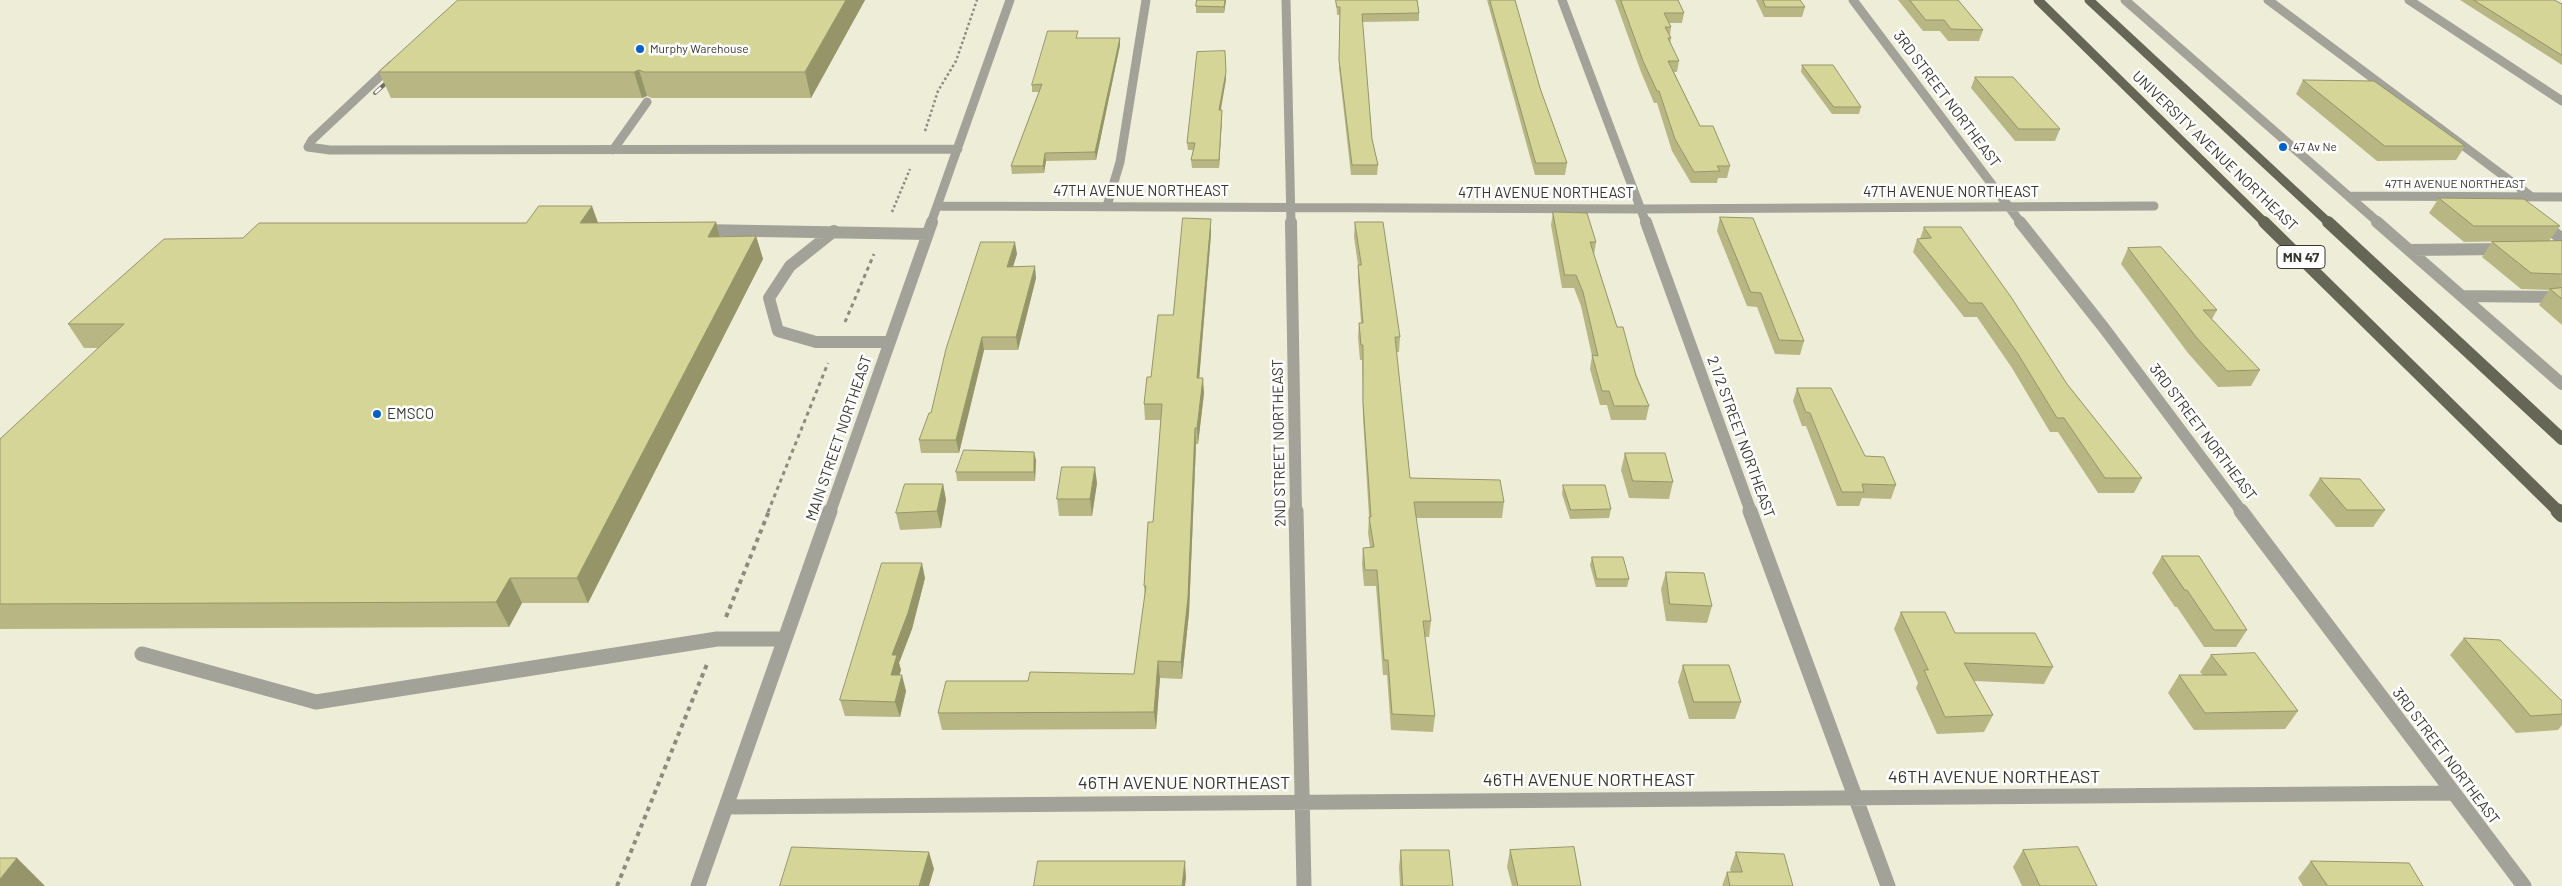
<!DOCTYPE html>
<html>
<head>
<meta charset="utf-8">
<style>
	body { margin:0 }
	canvas { display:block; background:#ededd8 }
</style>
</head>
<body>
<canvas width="2562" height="886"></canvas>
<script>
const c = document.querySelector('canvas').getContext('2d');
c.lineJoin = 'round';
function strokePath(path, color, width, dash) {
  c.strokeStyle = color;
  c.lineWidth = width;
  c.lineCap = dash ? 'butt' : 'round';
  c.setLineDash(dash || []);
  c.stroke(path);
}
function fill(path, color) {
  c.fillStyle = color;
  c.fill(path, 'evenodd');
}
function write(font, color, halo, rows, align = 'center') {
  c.font = font + ' Barlow,sans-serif';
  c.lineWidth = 5;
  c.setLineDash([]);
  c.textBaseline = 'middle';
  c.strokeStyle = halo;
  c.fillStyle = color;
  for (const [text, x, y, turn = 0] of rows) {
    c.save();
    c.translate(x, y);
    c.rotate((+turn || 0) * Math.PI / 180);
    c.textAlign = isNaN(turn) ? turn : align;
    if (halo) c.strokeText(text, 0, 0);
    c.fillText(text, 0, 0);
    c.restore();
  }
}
const pathFar2 = new Path2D(`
	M925,131L938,91L956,61L977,0
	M892,212L910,169`);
const pathFar1 = new Path2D(`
	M845,322L874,254
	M768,512L828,363`);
const path = new Path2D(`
	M726,617L769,511
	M617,886L707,664`);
const minorFar2 = new Path2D(`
	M1286,0L1291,223
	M1562,0L1646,223
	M1853,0L2021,223
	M2125,0L2379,223
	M2268,0L2532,197
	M2409,0L2562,101
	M392,65L312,140L308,147L330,150L958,149
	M613,150L647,102
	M2349,196L2562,197
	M938,206L1641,209L2154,206
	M1107,206L1120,162L1146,0
	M931,223L1010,0`);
const minorFar1 = new Path2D(`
	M1291,222L1296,512
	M1646,222L1751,512
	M2020,222L2104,328L2242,512
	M2377,222L2562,384
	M2542,223L2562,239
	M701,230L928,234
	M834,231L790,266L769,298L778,331L816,342H890
	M2409,250L2504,249
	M2462,296L2562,297
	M830,512L932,222`);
const minor = new Path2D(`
	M1296,511L1304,886
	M1750,511L1888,886
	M2241,511L2524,886
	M142,654L316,702L717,639H785
	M726,807L2453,793
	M698,886L830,511`);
const majorFar2 = new Path2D(`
	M2038,0L2265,223
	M2089,0L2329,223`);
const majorFar1 = new Path2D(`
	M2264,222L2559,512
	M2328,222L2562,439`);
const major = new Path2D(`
	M2558,511L2562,515`);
const rail = new Path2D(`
	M375,93L395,75`);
const wall = new Path2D(`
	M458,0H865L811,98H652L647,96L642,98H391L379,72Z
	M1197,0H1226L1224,13H1196V6Z
	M1336,0H1417L1419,13V21L1362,22L1372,139L1378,165L1377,175H1351L1339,68L1340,15H1337Z
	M1487,0H1515L1540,88L1567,163L1565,175H1535Z
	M1615,0H1678L1684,13L1682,23H1669L1671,27L1670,35L1671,38L1670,44L1679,61L1677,72H1674L1700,126L1730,166L1727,178H1718L1717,183H1691L1672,151L1657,103H1654L1641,72Z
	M1756,0H1800L1805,7L1802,17H1764Z
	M1898,0H1958L1983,30L1979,41H1948L1940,31H1923Z
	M2460,0H2554L2562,4V65Z
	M1079,38H1120V45L1096,160L1046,161L1044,173L1012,174L1011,166L1039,92H1032V85Z
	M1802,65L1861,107L1859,114H1832L1801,72Z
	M1975,77L2060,129L2055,141H2015L1971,88Z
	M1226,79L1221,110L1222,117L1219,168H1192L1191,160L1193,150H1188L1187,143Z
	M2303,80L2465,146L2456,160L2377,161L2296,94Z
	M2439,198L2560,226L2549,241H2562V325L2539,305L2549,290L2521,289L2482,257L2492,242L2530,241L2464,242L2429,213Z
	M1553,212L1596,242L1594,255L1617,327L1649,406L1646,420H1611L1607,405H1600L1590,369L1592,356L1581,306L1574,288H1562L1551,225Z
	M1720,217L1804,341L1800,355L1775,354L1757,307L1747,306L1717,231Z
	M716,222L720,237L756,236L763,259L588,603H522L509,627L0,629V439L99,348H84L68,324L598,223Z
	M1355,222L1400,337L1399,352H1396L1410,478L1504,502L1502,518H1416L1431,621L1429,637H1425L1435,716L1433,732L1391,730L1387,675H1383L1376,586H1364L1362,564L1363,548L1370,547L1368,533L1369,517L1363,418L1362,360H1360L1358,337L1359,323H1361L1358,279V265L1354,237Z
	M1924,227L2067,384L2142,478L2134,493H2098L2058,432H2050L2012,368L1977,317H1964L1913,252L1917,239H1920Z
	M1211,234L1199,378L1204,393L1198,444H1196L1189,613L1182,679L1160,678L1156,729L942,730L938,713L1028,681L1134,674L1145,598L1144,586L1153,522L1161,420H1145L1144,404L1173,315Z
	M2128,248L2217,310L2212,319L2260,370L2251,386L2218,387L2188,353L2121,264Z
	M1017,254L1013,267L1036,278L1018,350H984L959,453H921L919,440L931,413Z
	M1797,388L1865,456L1896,485L1891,499L1862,498L1859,506H1837L1806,426H1802L1793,401Z
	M1625,453L1673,482L1669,499L1629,498L1621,470Z
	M1036,460L1035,481H957L956,472Z
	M2320,478L2385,510L2373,527H2336L2309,495Z
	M1097,483L1092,516H1059L1057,499Z
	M943,484L946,500L941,528L900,530L896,513Z
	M1563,485L1611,509L1609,518L1570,519L1562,494Z
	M2162,556L2247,630L2236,647H2204L2177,607H2175L2152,573Z
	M1592,557L1629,579L1627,587H1596L1590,565Z
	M1666,572L1712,606L1707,623L1666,621L1661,589Z
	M925,578L912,629L899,663L901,670L899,675L906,691L900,717L845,716L840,700Z
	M1901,612L1955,633L2053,667L2044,684L1974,681L1993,715L1984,732L1937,734L1916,688L1918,683L1894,629Z
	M2464,638L2562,701V725L2558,730L2516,733L2450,655Z
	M2211,655L2298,711L2285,729L2194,730L2168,693L2179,675H2203L2200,672Z
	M1683,665L1741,702L1735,719H1689L1678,682Z
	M1401,850L1453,886H1400L1399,867Z
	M1510,850L1581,886H1512L1507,867Z
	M2023,850L2097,886H2022L2013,867Z
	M1736,852L1793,886H1722L1727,872H1731L1730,869Z
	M2311,861L2423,886H2303L2298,878Z`);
const shadedWall = new Path2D(`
	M846,0H865L811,98L805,72Z
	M1225,0H1226L1224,13V7Z
	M1120,38V45L1096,160L1095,152Z
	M639,70L647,96L642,98L634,72Z
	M1226,72V79L1219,117V110Z
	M1222,110V117L1219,168V160Z
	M1045,153L1046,161L1044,173L1043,166Z
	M592,206L600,228L580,223Z
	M1211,219V234L1198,393L1197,378Z
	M716,222L722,245L708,237Z
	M756,236L763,259L588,603L577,578Z
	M1015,242L1017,254L1009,279L1007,267Z
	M1035,266L1036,278L1018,350L1016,337Z
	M982,337L984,350L959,453L956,440Z
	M1203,378L1204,393L1198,444L1197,428Z
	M1195,428L1196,444L1189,613L1182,679L1181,662Z
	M1034,452L1036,460L1035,481L1034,472Z
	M1095,467L1097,483L1092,516L1090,499Z
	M943,484L946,500L941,528L937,511Z
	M922,563L925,578L912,629L899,663L901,670L895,691L891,675L892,655Z
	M510,578L522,603L509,627L496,602Z
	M1158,661L1160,678L1156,729L1154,712Z
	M902,675L906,691L900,717L895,702Z
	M929,852L934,869L929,886H919Z
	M17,858L45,886H0V879Z
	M1185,861L1186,878L1185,886H1182Z`);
const building = new Path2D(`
	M458,0H846L805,72H644L639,70L634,72H379Z
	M1197,0H1225L1224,7L1196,6Z
	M1336,0H1417L1419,13L1362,14L1372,139L1378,165H1352L1339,60L1340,7H1337Z
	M1490,0H1515L1540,88L1567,163H1536Z
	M1621,0H1678L1684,13H1664L1671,27H1665L1671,38H1668L1679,61H1668L1700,126H1713L1730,166H1717L1720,171L1694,172L1675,139L1659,91H1657L1643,61Z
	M1763,0H1800L1805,7H1766Z
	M1910,0H1958L1983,30L1951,29L1944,20H1926Z
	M2474,0H2554L2562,4V55Z
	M1048,31H1078L1076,38H1120L1095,152L1045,153L1043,166H1011L1042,84L1032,85Z
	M1225,51L1226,72L1219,110H1222L1219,160H1191L1195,143H1187L1197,52Z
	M1802,65H1833L1861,107H1834Z
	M1975,77H2013L2060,129H2019Z
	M2303,80L2374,81L2465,146H2385Z
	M2439,198L2524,199L2560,226H2474Z
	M539,206H592L580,223L716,222L708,237L756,236L577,578H510L496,602L0,604V439L124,324H68L164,239L243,238L259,223H526Z
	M1553,212L1587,213L1596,242H1590L1617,327H1623L1636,376L1649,406H1614L1609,391H1602L1592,355L1598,356L1583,292L1576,275H1565Z
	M1720,217L1753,218L1804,341L1779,340L1761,293L1751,292Z
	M1183,218L1211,219L1197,378H1203L1197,428H1195L1188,597L1181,662L1158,661L1154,712L938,713L946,681H1028L1030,672L1134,674L1146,586H1144L1148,522H1153L1162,404H1144L1147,377H1151L1158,315H1173Z
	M1355,222H1383L1400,337H1395L1410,478L1500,480L1504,502H1414L1431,621H1423L1435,716L1392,714L1388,660H1384L1377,570H1365L1363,548L1374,547L1369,517H1371L1363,403V345H1361L1359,323H1363L1358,265H1361Z
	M1924,227H1961L2011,297L2067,384L2142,478H2105L2064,418H2057L2018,354L1982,303H1969L1917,239L1931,238Z
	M2562,241V274L2531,273L2492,242Z
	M981,242H1015L1007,267L1035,266L1016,337H982L956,440H919L929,413H931L946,349Z
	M2161,247L2217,310H2203L2260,370L2227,371L2196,337L2128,248Z
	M2562,288V299L2550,289Z
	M1797,388H1831L1865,456L1884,457L1896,485L1862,484L1864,492H1842L1810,413L1806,412Z
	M964,450L1034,452V472H956Z
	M1625,453H1665L1673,482L1633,481Z
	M1062,467H1095L1090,499H1057Z
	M2320,478L2360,479L2385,510H2347Z
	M905,484H943L937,511L896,513Z
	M1563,485H1605L1611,509L1571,510Z
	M2162,556H2199L2247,630H2214L2187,590H2185Z
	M1592,557H1623L1629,579H1597Z
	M882,563H922L908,613L892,655H897L891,675H902L895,702L840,700Z
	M1666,572L1704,573L1712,606L1670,604Z
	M1901,612H1945L1955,633H2035L2053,667L1964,663L1993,715L1945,717L1924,670H1928Z
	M2464,638L2500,640L2562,701V714L2531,716Z
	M2255,653L2298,711L2205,713L2179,675H2227L2211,655Z
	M1683,665H1729L1741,702H1694Z
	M792,847L929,852L919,886H780Z
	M1574,847L1581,886H1518L1510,850Z
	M2078,847L2097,886H2040L2023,850Z
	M1401,850H1449L1453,886H1403Z
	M1736,852L1784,854L1793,886H1730L1727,872H1742Z
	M0,858H17L0,879Z
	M1038,861H1185L1182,886H1034Z
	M2311,861L2409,863L2423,886H2328Z`);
const markers = [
	[640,49,5,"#0260c9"],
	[2283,147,5,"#0260c9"],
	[377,414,5,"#0260c9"]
];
const farPoinames = [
	["Murphy Warehouse",650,49],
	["47 Av Ne",2293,147]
];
const farStreetnames = [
	["47TH AVENUE NORTHEAST",2455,184]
];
const shields = [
	[2301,257,48]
];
const shieldNames = [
	["MN 47",2301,257]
];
const streetNames = [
	["3RD STREET NORTHEAST",1947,99,53],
	["UNIVERSITY AVENUE NORTHEAST",2215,151,44],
	["47TH AVENUE NORTHEAST",1141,191],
	["47TH AVENUE NORTHEAST",1951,192],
	["47TH AVENUE NORTHEAST",1546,193],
	["3RD STREET NORTHEAST",2203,432,53],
	["2 1/2 STREET NORTHEAST",1741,437,70],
	["MAIN STREET NORTHEAST",839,438,-71],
	["2ND STREET NORTHEAST",1279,443,-91],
	["3RD STREET NORTHEAST",2446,756,53]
];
const poiNames = [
	["EMSCO",387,414]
];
const nearStreetnames = [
	["46TH AVENUE NORTHEAST",1994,777],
	["46TH AVENUE NORTHEAST",1589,780],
	["46TH AVENUE NORTHEAST",1184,783]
];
strokePath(pathFar2, '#8c8c7e', 2.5, [2.5, 2.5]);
strokePath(pathFar1, '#8c8c7e', 3, [4, 4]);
strokePath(path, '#8c8c7e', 4, [4.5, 4.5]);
strokePath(minorFar2, '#a2a299', 9);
strokePath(minorFar1, '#a2a299', 12);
strokePath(minor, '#a2a299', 15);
strokePath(majorFar2, '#666656', 9);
strokePath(majorFar1, '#666656', 12);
strokePath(major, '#666656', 15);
strokePath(rail, '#6d6d61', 4);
strokePath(rail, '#fff', 2.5, [8]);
fill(wall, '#b8b783');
fill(shadedWall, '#96956a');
fill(building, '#d6d598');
strokePath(building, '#96956a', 1);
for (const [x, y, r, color] of markers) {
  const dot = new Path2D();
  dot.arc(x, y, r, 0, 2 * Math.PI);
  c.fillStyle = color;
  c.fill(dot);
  strokePath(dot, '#fff', 2);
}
write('12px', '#37372f', '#fff', farPoinames, 'left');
write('12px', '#37372f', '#fff', farStreetnames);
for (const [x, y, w] of shields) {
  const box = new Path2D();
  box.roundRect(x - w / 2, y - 11.5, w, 23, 4);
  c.fillStyle = '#fff';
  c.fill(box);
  strokePath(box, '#37372f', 1);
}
write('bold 14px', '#37372f', null, shieldNames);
write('15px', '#37372f', '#fff', streetNames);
write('15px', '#37372f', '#fff', poiNames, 'left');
write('18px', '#37372f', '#fff', nearStreetnames);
</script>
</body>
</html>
